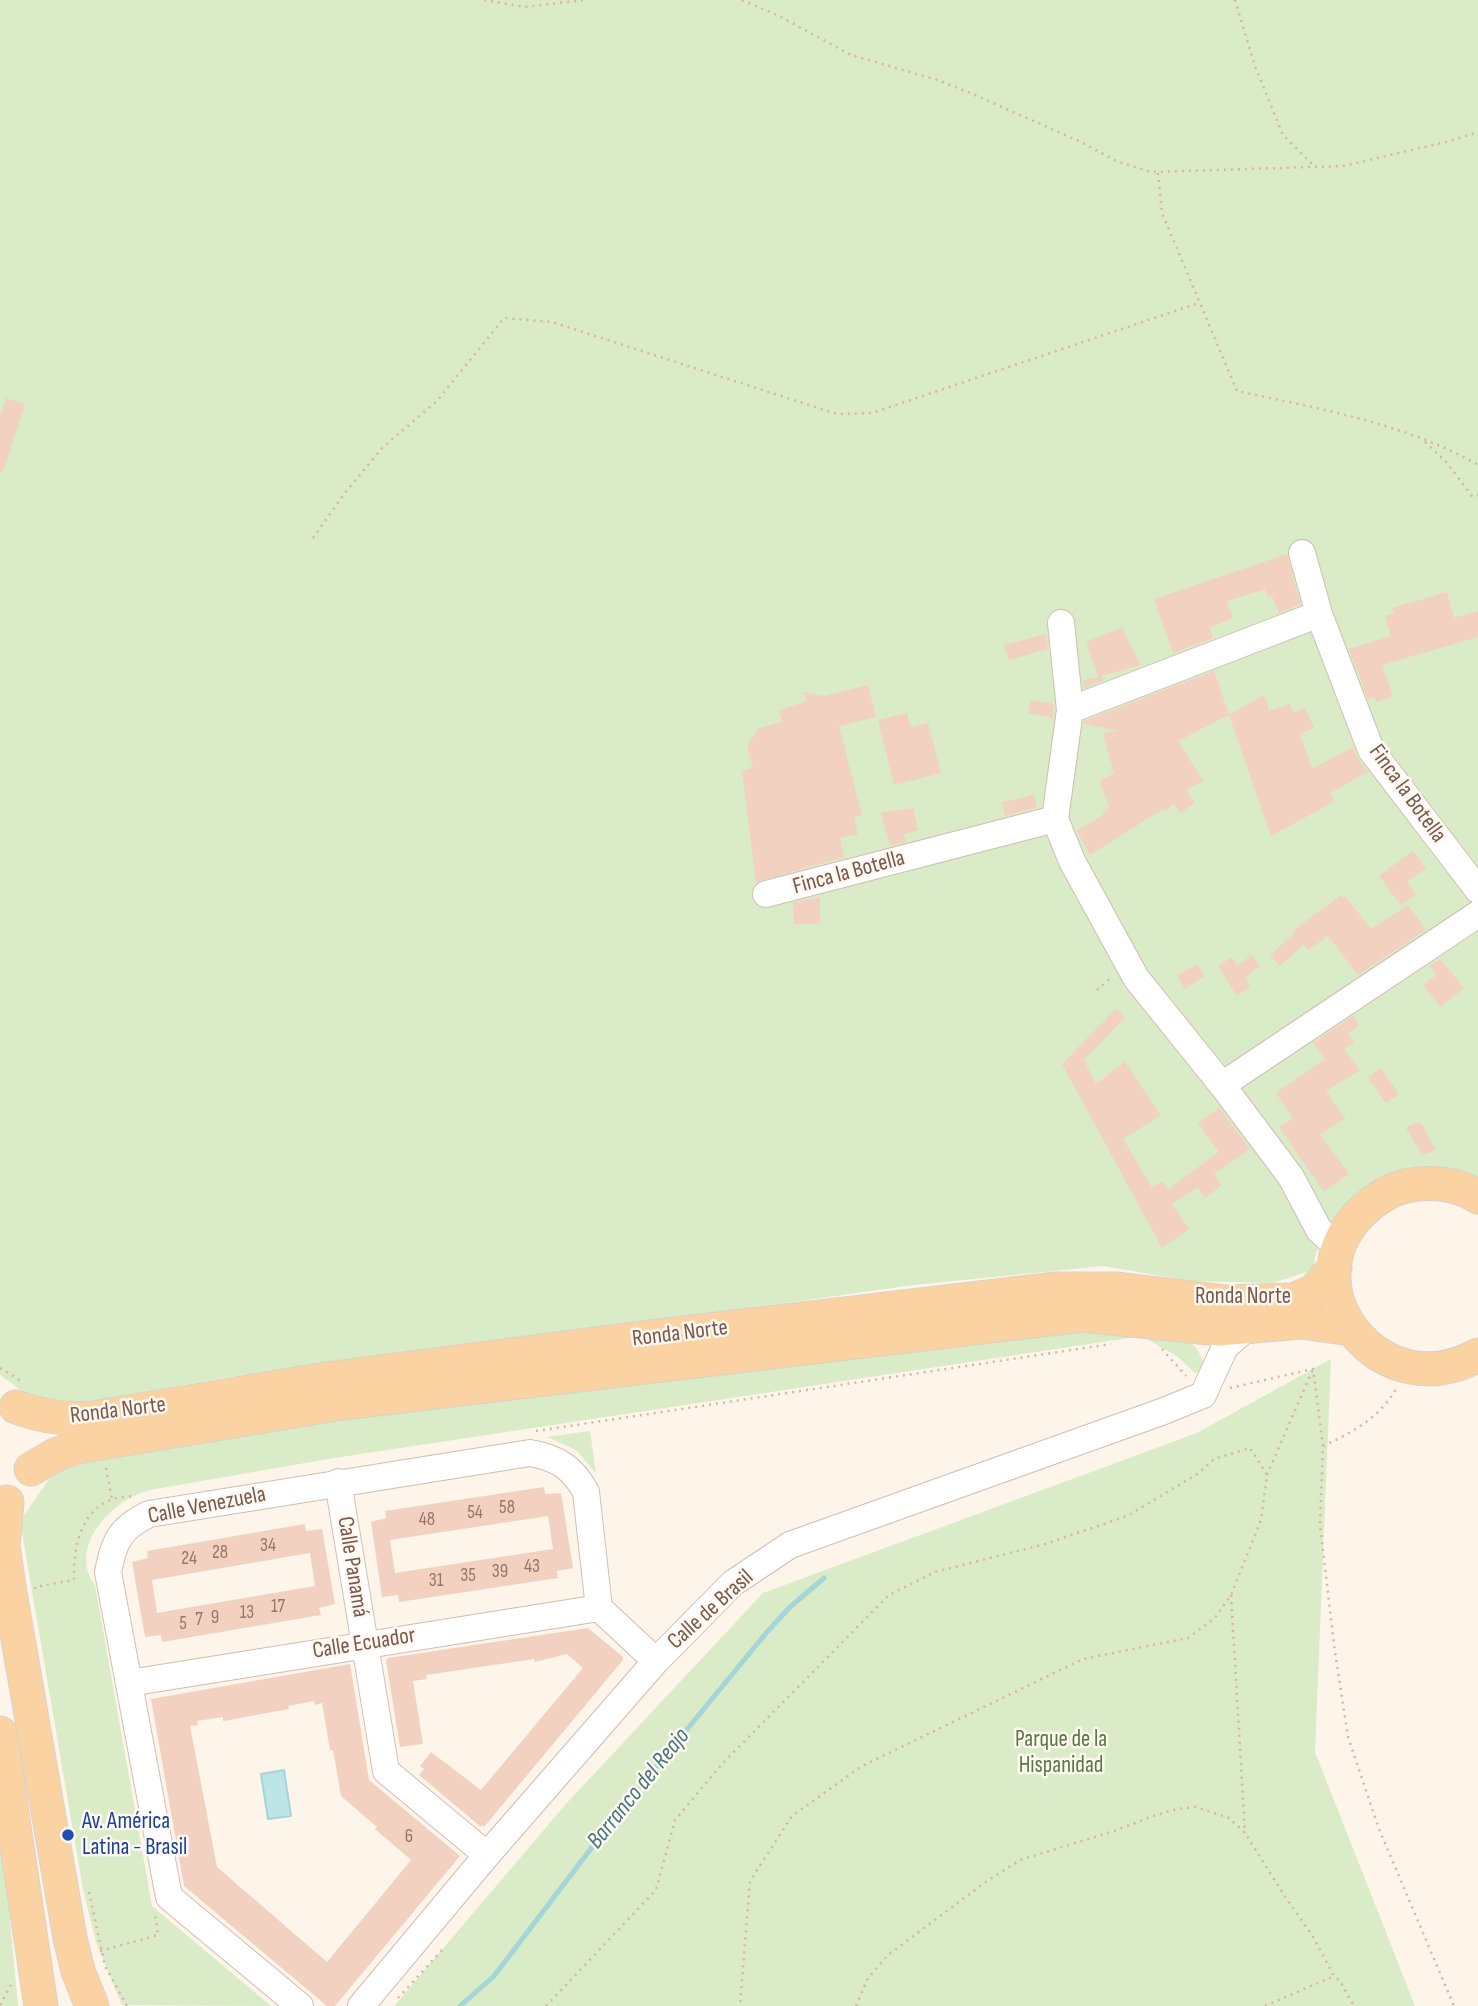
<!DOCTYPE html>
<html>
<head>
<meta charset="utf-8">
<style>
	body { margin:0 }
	canvas { display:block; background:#fdf4ea }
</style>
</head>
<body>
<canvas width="1478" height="2006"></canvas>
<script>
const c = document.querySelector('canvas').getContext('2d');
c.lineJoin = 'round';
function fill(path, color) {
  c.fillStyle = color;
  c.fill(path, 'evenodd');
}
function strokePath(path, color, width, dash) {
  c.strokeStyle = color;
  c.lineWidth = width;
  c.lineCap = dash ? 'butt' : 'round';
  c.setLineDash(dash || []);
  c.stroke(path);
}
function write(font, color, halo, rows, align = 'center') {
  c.font = font + ' "Sofia Sans Condensed",sans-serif';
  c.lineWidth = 5;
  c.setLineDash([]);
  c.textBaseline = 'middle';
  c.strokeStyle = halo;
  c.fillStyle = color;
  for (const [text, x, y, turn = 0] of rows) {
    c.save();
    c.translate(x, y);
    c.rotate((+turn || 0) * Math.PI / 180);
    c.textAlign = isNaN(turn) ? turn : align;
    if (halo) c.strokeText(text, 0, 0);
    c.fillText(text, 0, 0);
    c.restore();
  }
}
const green = new Path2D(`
	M0,0H1478V1183L1443,1167L1379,1181L1345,1209L1316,1253L1313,1270L1273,1283L1190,1281L1103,1266L914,1285L606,1328L223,1378L54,1408L36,1401L0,1375Z
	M1083,1327L1186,1339C1197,1347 1203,1356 1204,1370L1195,1373L1178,1357L1142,1336L334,1458L150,1490C112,1499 67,1547 95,1585L152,1906L271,2006L122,2005L96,1942L83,1889L20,1521L52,1475L64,1465L296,1423Z
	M1331,1359L1315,1752L1415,2006H394L566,1804L763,1593L1197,1433Z
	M590,1431L596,1473L576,1450L547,1437Z
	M0,1842L6,1877L18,2006H0Z`);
const water = new Path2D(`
	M284,1770L291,1816L268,1819L261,1774Z`);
const stream = new Path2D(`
	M460,2006L494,1976L615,1817L767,1632L790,1607L824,1578`);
const building = new Path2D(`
	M6,398L25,404L3,472H0V417Z
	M1287,554L1300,604L1279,613L1272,596L1268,597L1265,589L1227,601L1233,618L1210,628L1213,638L1173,653L1154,599Z
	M1447,592L1454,618L1478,611V637L1382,665L1393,696L1376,702L1374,697L1368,699L1349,649L1391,636L1385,616L1394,613L1392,608Z
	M1122,628L1141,665L1101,676L1104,680L1084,688L1083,680L1098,677L1086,642Z
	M1046,634L1048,649L1009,660L1004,645Z
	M1214,671L1229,715L1178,741L1203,781L1186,790L1195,803L1180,813L1174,804L1164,811L1163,809L1090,855L1077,831L1104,814L1103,812L1109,807L1100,781L1114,773L1103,733L1118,731L1084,724V721Z
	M868,685L876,717L839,726L862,816L854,817L858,834L840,838L844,857L756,882L742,771L753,768L747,746L759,728L782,722L779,710L807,701L803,692L825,696Z
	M1264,695L1269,711L1290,704L1293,713L1305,708L1314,728L1300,734L1312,769L1353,747L1358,759L1368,772L1330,793L1335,801L1271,836L1229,715Z
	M1031,700L1054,704L1053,718L1028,713Z
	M907,713L911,727L928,723L941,773L894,785L878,720Z
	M1034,795L1037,807L1005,816L1002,802Z
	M913,808L918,830L904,834L906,842L890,846L881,813Z
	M1413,851L1426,868L1407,882L1416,894L1401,905L1379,876Z
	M1341,895L1343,897L1345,896L1371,929L1408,905L1426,930L1358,975L1328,936L1308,950L1304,944L1280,966L1270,955L1295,933L1294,930Z
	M820,897V924H794L793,903Z
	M1252,955L1260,966L1245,978L1250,987L1237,996L1218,966L1232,957L1237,966Z
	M1440,959L1464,988L1441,1007L1423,985L1437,975L1429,966Z
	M1197,964L1204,976L1185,989L1177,976Z
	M1116,1009L1125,1017L1084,1060L1096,1084L1125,1062L1161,1115L1123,1139L1152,1188L1162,1181L1168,1189L1219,1152L1198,1123L1219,1108L1250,1149L1214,1174L1222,1185L1205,1198L1198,1187L1172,1204L1189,1229L1162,1248L1062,1064Z
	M1353,1016L1359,1025L1348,1033L1354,1042L1344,1049L1360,1070L1326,1091L1345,1118L1320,1135L1349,1174L1324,1192L1279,1127L1293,1118L1276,1093L1325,1059L1313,1043Z
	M1381,1068L1399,1094L1386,1103L1368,1077Z
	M1416,1123H1421L1436,1150L1422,1155L1406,1128Z
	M544,1487L545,1494L561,1493L573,1568L557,1571L558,1578L399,1602L398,1595L382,1597L371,1522L386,1518L385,1511ZM548,1516L553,1549L395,1573L390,1540Z
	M305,1524L306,1531L322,1529L335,1604L319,1608L321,1615L162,1642L161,1635L145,1637L132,1562L148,1558L147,1551ZM310,1553L315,1586L157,1613L152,1580Z
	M588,1628L623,1657V1660L484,1827L482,1825L481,1827L419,1775L424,1769L420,1766L431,1752L481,1790L583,1668L567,1654L535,1662L534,1659L426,1675L427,1679L413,1681L423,1744L400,1747L386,1660L388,1658Z
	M350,1664L369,1780L460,1856L335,2006H327L184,1886L151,1699ZM314,1701L315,1705L322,1703L330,1750H333L341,1796L377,1827L375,1829L411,1860L327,1962L217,1867L190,1726L198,1725L197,1721L223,1717V1721L229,1720L289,1709L288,1706Z`);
const path = new Path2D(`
	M484,0L525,7L584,0
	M742,0L779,16L851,55L938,80L975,95L1081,142L1116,161L1151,172L1343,166L1450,141L1478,132
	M1235,0L1255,66L1283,135L1313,165
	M1158,173L1162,213L1237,391C1316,408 1408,424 1478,465
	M1425,442L1447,463L1472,496L1478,495
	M313,538L344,494L382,448L437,401L504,318L552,322L837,414L872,413L1199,303
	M1097,990L1112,977
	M1162,1349L1186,1376
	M0,1368L21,1381
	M1230,1388L1313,1369L1323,1446L1320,1525L1334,1645L1348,1737L1379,1829L1454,2006
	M536,1431L1111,1344
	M1323,1446C1352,1433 1380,1417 1396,1389
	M106,1468L112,1499
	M1267,1475L1313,1369
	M35,1589V1587L74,1580C73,1550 80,1510 113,1499C120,1497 129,1497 136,1495
	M1231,1595L1245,1833
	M89,1892L105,1966L127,2006
	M100,1951L158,1935L155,1914
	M398,1998L444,1948
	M0,2005L12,1983
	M546,2006L656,1890L675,1820L722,1764L889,1595L935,1572L1045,1544L1127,1516L1199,1473L1214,1459L1250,1448L1267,1475L1261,1520L1231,1595L1215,1618L1188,1638L1083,1659L862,1766L792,1816L750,1881L740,2006
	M856,2006L868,1978L888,1955L987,1881L1020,1860L1114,1831L1153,1816L1177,1809L1196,1807L1229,1818L1245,1833L1284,1895L1312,1935L1334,1976L1340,1981L1354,2006
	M1265,2006L1334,1976`);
const minor = new Path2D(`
	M1302,553L1319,614L1371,750L1478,890
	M1061,623L1070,710L1055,819L1072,861L1136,978L1222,1085L1291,1177L1319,1230L1339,1248
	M1070,710L1319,614
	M766,894L1055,819
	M1222,1085L1478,914
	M338,1482L386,1771L487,1855
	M129,1683L599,1608
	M300,2006L169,1897L108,1572C114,1541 120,1528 149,1514L530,1453C558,1458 573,1468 586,1492L599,1608L656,1661
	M361,2006L487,1855L656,1661L733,1583L790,1545L1164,1411L1203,1395L1225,1347L1248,1327`);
const major = new Path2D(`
	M1478,1197C1457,1183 1430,1181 1406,1186C1386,1191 1371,1202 1357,1217C1289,1292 1383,1409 1478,1355
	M16,1407C42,1417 65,1420 93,1418L327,1379L641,1338L1056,1289H1115L1224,1302L1294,1300L1314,1291L1335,1267
	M31,1469L55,1455L76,1447L342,1403L1082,1315L1219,1329L1301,1322L1351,1329
	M7,1502L3,1546L10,1593L70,1938L78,1971L92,2006
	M0,1733L41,2006`);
const markers = [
	[68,1835,7,"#1a4fb4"]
];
const numberNames = [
	["58",507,1508],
	["54",475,1513],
	["48",427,1520],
	["34",268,1546],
	["28",220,1553],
	["24",189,1559],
	["43",532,1567],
	["39",500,1572],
	["35",468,1576],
	["31",436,1581],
	["17",278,1607],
	["13",247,1613],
	["9",215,1618],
	["7",199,1620],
	["5",183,1624],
	["6",409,1837]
];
const streetNames = [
	["Finca la Botella",1407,794,54],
	["Finca la Botella",849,873,-15],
	["Ronda Norte",1243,1297],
	["Ronda Norte",680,1334,-7],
	["Ronda Norte",118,1411,-7],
	["Calle Venezuela",207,1506,-11],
	["Calle Panamá",352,1567,81],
	["Calle de Brasil",711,1610,-42],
	["Calle Ecuador",364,1644,-9]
];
const parkNames = [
	["Parque de la",1061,1740],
	["Hispanidad",1061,1766]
];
const transitNames = [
	["Av. América",82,1822],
	["Latina - Brasil",82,1848]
];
const waterNames = [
	["Barranco del Reajo",639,1789,-51]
];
fill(green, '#d9ebc7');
fill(water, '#bde4e7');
strokePath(water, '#a3d5d9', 2);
strokePath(stream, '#a3d5d9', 5);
fill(building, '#f2d1c1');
strokePath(minor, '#d2bdb1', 28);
strokePath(major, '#d9d0cd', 35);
strokePath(path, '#d8b4a3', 2.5, [2, 5]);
strokePath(minor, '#fff', 26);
strokePath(major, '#fbd3a3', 33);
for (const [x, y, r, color] of markers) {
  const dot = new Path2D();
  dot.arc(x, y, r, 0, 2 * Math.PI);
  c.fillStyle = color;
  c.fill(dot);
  strokePath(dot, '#fff8f0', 2.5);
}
write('19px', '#967669', null, numberNames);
write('23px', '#78584c', '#fff8f0', streetNames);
write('23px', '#567841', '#fff8f0', parkNames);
write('23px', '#164399', '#fff8f0', transitNames, 'left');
write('italic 24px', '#3f787d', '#fff8f0', waterNames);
</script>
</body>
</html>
